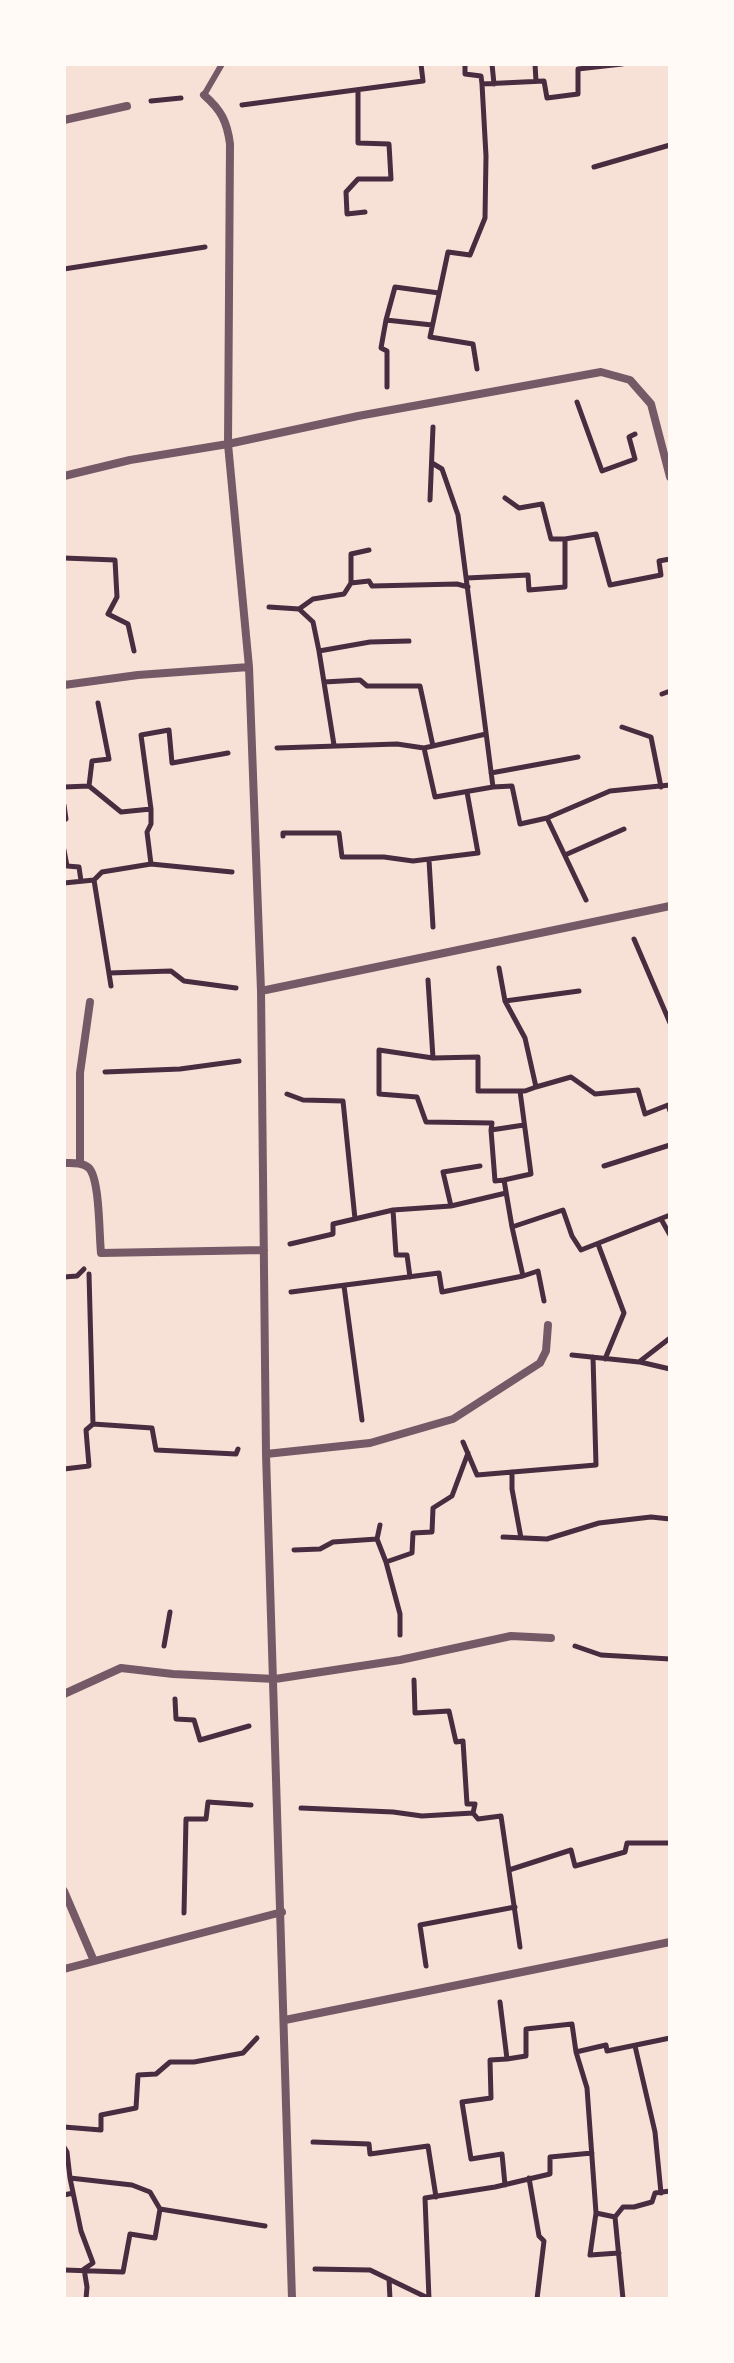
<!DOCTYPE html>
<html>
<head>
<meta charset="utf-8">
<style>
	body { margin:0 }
	#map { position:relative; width:734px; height:2363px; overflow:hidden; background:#f7e1d7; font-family:"Roboto Condensed",sans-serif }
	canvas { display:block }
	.frame { position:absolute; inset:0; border:66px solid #fffaf5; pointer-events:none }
</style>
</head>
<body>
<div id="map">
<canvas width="734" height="2363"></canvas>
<div class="frame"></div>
</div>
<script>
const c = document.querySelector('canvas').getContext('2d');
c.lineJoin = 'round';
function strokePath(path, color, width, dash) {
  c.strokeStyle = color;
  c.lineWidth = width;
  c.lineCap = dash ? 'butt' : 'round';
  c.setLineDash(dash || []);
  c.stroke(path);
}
const path = new Path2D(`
	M465,64V74L481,76L482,84
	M492,64L494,84
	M535,64L536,81
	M358,90V143L389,144L391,179H358L346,192L347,214L365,212
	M151,101L181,98
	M242,105L423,81L421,64
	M594,167L670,145
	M64,269L205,247
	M386,320L395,287L439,293
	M477,369L473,344L430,337L448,252L470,255L485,218L486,156L482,84L544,81L547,98L578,94V69L622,64
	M387,387V351L381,348L386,320L432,325
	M577,402L602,471L635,459L629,437L635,434
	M432,463L442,469L458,515L493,787L512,786L520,824L547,818L586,900
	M505,498L519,508L542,504L551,539H565
	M430,500L433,427
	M369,550L351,554V583L369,581L372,586L457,584L468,587
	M64,558L115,560L117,597L108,614L128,624L134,651
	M467,578L528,575L529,590L565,587V539L596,534L610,585L661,575L659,561L670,559
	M269,607L299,609L313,599L344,594L351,583
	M299,609L313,622L319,651L370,642L409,641
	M319,651L334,745
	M324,682L360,680L367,686H420L433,746
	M662,694L670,691
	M622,727L651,737L661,787
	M486,734L424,748L435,797L493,787
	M277,748L397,744L424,748
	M491,773L578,757
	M64,787L89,786
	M64,805L66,819L64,820
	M151,809L141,735L169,730L172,763L228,753
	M547,818L610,791L670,785
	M283,836V833H339L342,857H384L413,861L478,853L467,792
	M64,850L67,866L79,867L81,881
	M565,855L624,829
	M429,860L433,927
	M151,864L232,872
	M94,880L102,872L151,864L147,832L151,824V809L121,812L89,786L92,761L109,759L98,703
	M64,883L94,880L111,986
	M634,939L670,1023
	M499,968L505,1001L579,991
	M109,973L171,971L184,981L236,988
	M428,980L433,1058L478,1057V1091H525L536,1087
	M505,1001L525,1038L536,1087L571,1077L595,1094L638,1090L645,1114L668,1105L670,1111
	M433,1058L379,1050V1094L417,1097L426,1122L492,1123L491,1130
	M105,1072L180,1069L239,1061
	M287,1094L303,1100L343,1101L355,1219
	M604,1166L670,1145
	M504,1180L495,1181L491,1130L524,1125
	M451,1206L443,1172L480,1166
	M393,1210L396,1255H407L410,1277
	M661,1219L670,1235
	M512,1227L504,1180L531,1174L520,1091
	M290,1244L333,1234V1224L393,1210L451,1206L506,1193
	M598,1244L624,1313L605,1359
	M89,1274L93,1424L152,1428L156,1450L236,1454L238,1449
	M64,1277L77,1276L84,1269
	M344,1286L362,1420
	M291,1292L439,1273L442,1292L523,1276
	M544,1301L538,1271L523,1276L512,1227L563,1210L572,1236L581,1250L670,1215
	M572,1355L639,1362L670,1338
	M640,1362L670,1369
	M463,1442L477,1475L596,1465L593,1357
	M64,1469L89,1466L86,1430L93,1424
	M512,1472V1489L521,1538
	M503,1537L547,1539L599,1523L651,1517L670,1519
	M377,1539L386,1562L412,1553L413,1533L432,1532L433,1508L452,1496L468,1453
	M294,1550L320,1549L333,1542L377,1539L380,1525
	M386,1562L400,1614V1635
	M164,1646L170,1612
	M575,1646L601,1655L670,1659
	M175,1699L176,1719L194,1720L200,1740L249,1726
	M301,1808L393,1812L422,1816L473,1813L475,1804H467L463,1741L456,1742L449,1711L415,1713L414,1680
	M473,1813L478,1819L501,1816L520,1947
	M509,1870L571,1850L575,1866L625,1852L627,1843H670
	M184,1913L186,1819H206L208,1802L251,1805
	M426,1966L420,1925L515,1907
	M500,2002L507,2059L526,2056V2029L572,2024L576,2052L606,2045L607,2051L670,2038
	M635,2046L655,2132L661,2193
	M576,2052L587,2088L596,2213L615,2217L623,2207H634L652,2202L655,2193L670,2191
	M64,2127L101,2130V2115L136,2108L138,2075L156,2074L170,2062H194L243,2053L257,2038
	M313,2142L369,2144L370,2154L428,2146L436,2197
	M64,2147L67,2152L70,2178L132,2185L150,2192L160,2209L265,2226
	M70,2178L81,2231L93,2263L84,2269L87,2287L86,2299
	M529,2178L539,2236L544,2241L537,2299
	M505,2185L502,2154L471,2159L462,2102L491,2098L490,2060L507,2059
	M64,2195L73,2193
	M596,2213L590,2255L619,2253
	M615,2217L623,2299
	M315,2269L370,2270L430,2299
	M64,2270L123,2272L130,2234L155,2238L160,2209
	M389,2279L390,2299
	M429,2299L425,2198L495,2187L550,2174V2157L592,2153`);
const service = new Path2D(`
	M204,95L222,64`);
const minor = new Path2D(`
	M204,95C221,110 227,121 230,144L228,444L249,667L261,991L266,1454L292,2299
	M64,120L127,106
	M64,476L130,460L228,444L358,416L601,372L630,380L651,404L670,477
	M64,685L138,675L249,667
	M261,991L670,906
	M64,1163C73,1163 82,1162 89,1168C100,1180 99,1235 101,1253L264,1250
	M80,1163V1073L90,1002
	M266,1454L370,1443L453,1419L540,1363L546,1351L548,1325
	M64,1694L121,1668L173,1674L275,1679L400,1660L511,1636L551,1638
	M64,1891L94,1961
	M64,1969L282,1912
	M285,2020L670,1942`);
strokePath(path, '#4a2c40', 5);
strokePath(service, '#755966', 6);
strokePath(minor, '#755966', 8);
</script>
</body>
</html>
